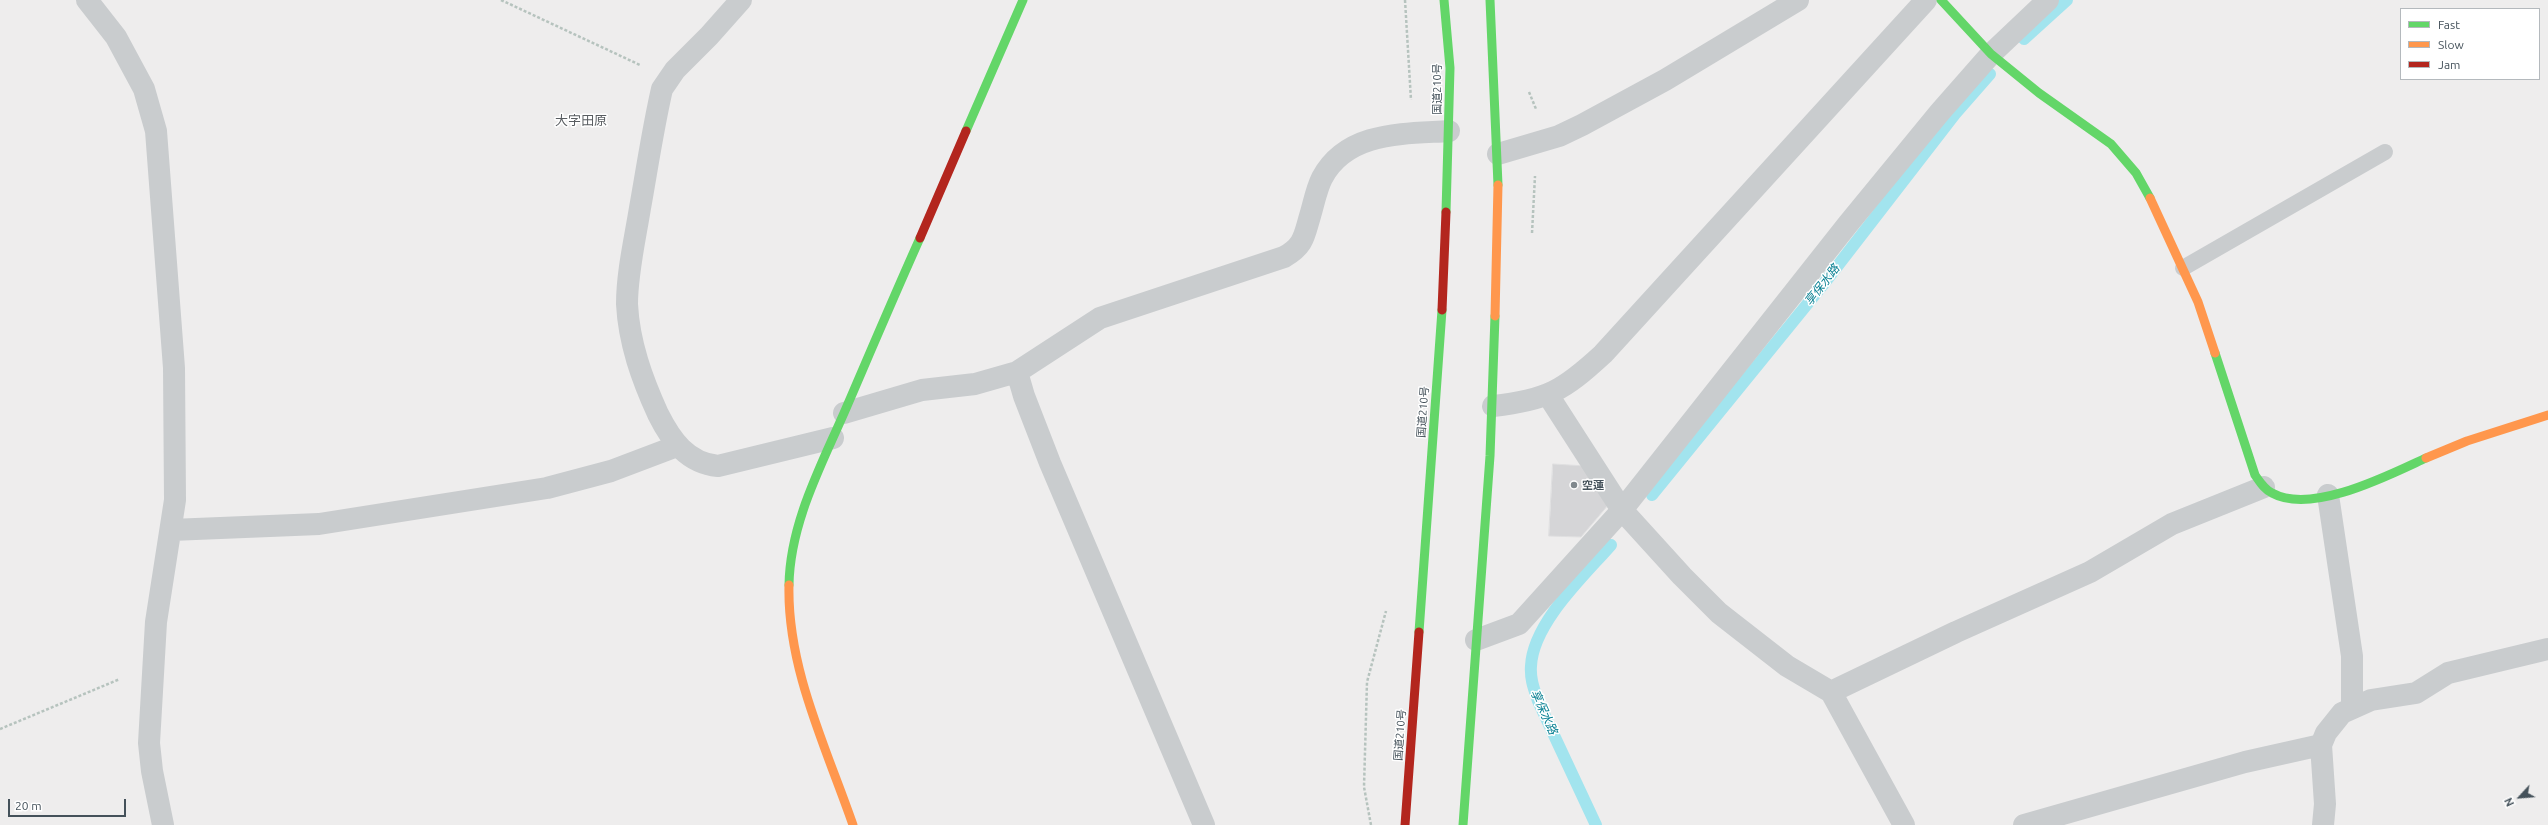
<!DOCTYPE html>
<html>
<head>
<meta charset="utf-8">
<style>
	body { margin:0 }
	#map { position:relative; width:2548px; height:825px; overflow:hidden; background:#eeeded; font-family:Ubuntu,sans-serif }
	canvas { display:block }
	.legend { position:absolute; left:2400px; top:8px; width:140px; height:72px; box-sizing:border-box; background:#fff; border:1px solid #b4b9bd; margin:0; padding:5px 7px; list-style:none; font-size:12px; color:#44515a }
	.legend li { display:flex; align-items:center; gap:8px; height:20px }
	.legend b { width:20px; border:1px solid #b4b9bd }
	.north { position:absolute; left:2500px; top:777px; width:40px; height:40px; -webkit-text-stroke:3px #fff; paint-order:stroke; rotate:244deg; font-size:11px; font-weight:700; line-height:16px; text-align:center; color:#44515a }
	.north::after { content:''; display:block; margin:auto; width:14px; height:18px; background:#44515a; clip-path:polygon(50% 0,100% 100%,50% 72%,0 100%) }
	.scale { position:absolute; left:8px; top:799px; width:118px; height:18px; box-sizing:border-box; border:2px solid #44515a; border-top:0; padding-left:5px; font-size:12px; line-height:14px; white-space:nowrap; color:#44515a; -webkit-text-stroke:3px #fff; paint-order:stroke }
</style>
</head>
<body>
<div id="map">
<canvas width="2548" height="825"></canvas>
<ul class="legend">
<li><b style="height:5px;background:#63d668"></b>Fast</li>
<li><b style="height:5px;background:#ff974d"></b>Slow</li>
<li><b style="height:5px;background:#b3261e"></b>Jam</li>
</ul>
<div class="north">N</div>
<div class="scale">20 m</div>
</div>
<script>
const c = document.querySelector('canvas').getContext('2d');
c.lineJoin = 'round';
function strokePath(path, color, width, dash) {
  c.strokeStyle = color;
  c.lineWidth = width;
  c.lineCap = dash ? 'butt' : 'round';
  c.setLineDash(dash || []);
  c.stroke(path);
}
function fill(path, color) {
  c.fillStyle = color;
  c.fill(path, 'evenodd');
}
function write(font, color, halo, rows, align = 'center') {
  c.font = font + ' Ubuntu,"Noto Sans JP",sans-serif';
  c.lineWidth = 3;
  c.setLineDash([]);
  c.textBaseline = 'middle';
  c.strokeStyle = halo;
  c.fillStyle = color;
  for (const [text, x, y, turn = 0] of rows) {
    c.save();
    c.translate(x, y);
    c.rotate((+turn || 0) * Math.PI / 180);
    c.textAlign = isNaN(turn) ? turn : align;
    if (halo) c.strokeText(text, 0, 0);
    c.fillText(text, 0, 0);
    c.restore();
  }
}
const stream = new Path2D(`
	M2024,39L2067,0
	M1652,495L1822,286L1955,114L1990,74
	M1596,825L1538,701C1534,689 1530,679 1531,666C1533,623 1584,576 1611,545`);
const building = new Path2D(`
	M1553,464L1585,466L1609,504L1581,537L1549,536Z`);
const path = new Path2D(`
	M501,0L640,65
	M1405,0L1411,100
	M1529,92L1536,109
	M1532,233L1535,176
	M0,729L120,679
	M1371,825L1364,787L1367,682L1386,611`);
const lane = new Path2D(`
	M2183,268L2385,152`);
const street = new Path2D(`
	M87,0L116,37L144,89L156,131L174,368L175,500L156,622L149,743L152,771L163,825
	M741,0L709,36L675,70L662,89C653,128 647,169 640,208C635,239 627,273 627,304C629,343 642,379 658,414C671,440 687,463 718,466L833,438
	M1498,154L1559,136L1582,125L1665,80L1798,0
	M1017,372L1024,396L1050,463L1204,825
	M1548,395L1622,510L1682,576L1719,613L1787,666L1831,692L1904,825
	M1493,406C1547,400 1563,391 1603,354L1926,0
	M844,413L922,390L975,384L1017,372L1100,318L1284,257C1304,246 1304,236 1310,216C1314,203 1316,190 1322,178C1347,131 1404,134 1449,131
	M2328,495L2352,656V707
	M171,530L319,524L547,488L611,471L677,446
	M1476,640L1519,624L1622,510L1848,224L1940,112L1991,54L2048,0
	M1831,692L1956,632L2090,572L2172,524L2264,487
	M2024,825L2245,762L2321,745
	M2323,825L2325,804L2321,745L2326,733L2342,713L2371,700L2416,693L2448,673L2548,649`);
const fast = new Path2D(`
	M1444,0L1450,68L1446,212
	M1490,0L1498,185
	M1941,0L1991,54L2039,93L2111,144L2136,173L2150,198
	M966,131L1023,0
	M2215,353L2255,475C2260,482 2264,489 2272,493C2312,515 2389,475 2426,458
	M789,585C790,524 820,468 844,413C869,355 894,296 920,238
	M1419,632L1442,310
	M1463,825L1490,456L1495,316`);
const slow = new Path2D(`
	M2150,198L2198,302L2215,353
	M1495,316L1498,185
	M2426,458L2467,441L2548,415
	M789,585C787,668 826,747 853,825`);
const jam = new Path2D(`
	M920,238L966,131
	M1442,310L1446,212
	M1405,825L1419,632`);
const markers = [
	[1574,485,4,"#80888d"]
];
const streetNames = [
	["国道210号",1437,89,-90],
	["国道210号",1423,412,-86],
	["国道210号",1400,735,-86]
];
const poiNames = [
	["空蓮",1582,485]
];
const waterNames = [
	["享保水路",1822,285,-52],
	["享保水路",1544,712,66]
];
const quarterNames = [
	["大字田原",581,121]
];
strokePath(stream, '#a2e4ee', 12);
fill(building, '#d5d5d7');
strokePath(building, '#dfdfe0', 1);
strokePath(path, '#b6c3be', 2.5, [3, 2]);
strokePath(lane, '#c9ccce', 16);
strokePath(street, '#c9ccce', 22);
strokePath(fast, '#63d668', 9);
strokePath(slow, '#ff974d', 9);
strokePath(jam, '#b3261e', 9);
for (const [x, y, r, color] of markers) {
  const dot = new Path2D();
  dot.arc(x, y, r, 0, 2 * Math.PI);
  c.fillStyle = color;
  c.fill(dot);
  strokePath(dot, '#fff', 1.5);
}
write('11px', '#44515a', '#fff', streetNames);
write('bold 11px', '#44515a', '#fff', poiNames, 'left');
write('italic 12px', '#088093', '#fff', waterNames);
write('13px', '#595d61', '#fff', quarterNames);
</script>
</body>
</html>
